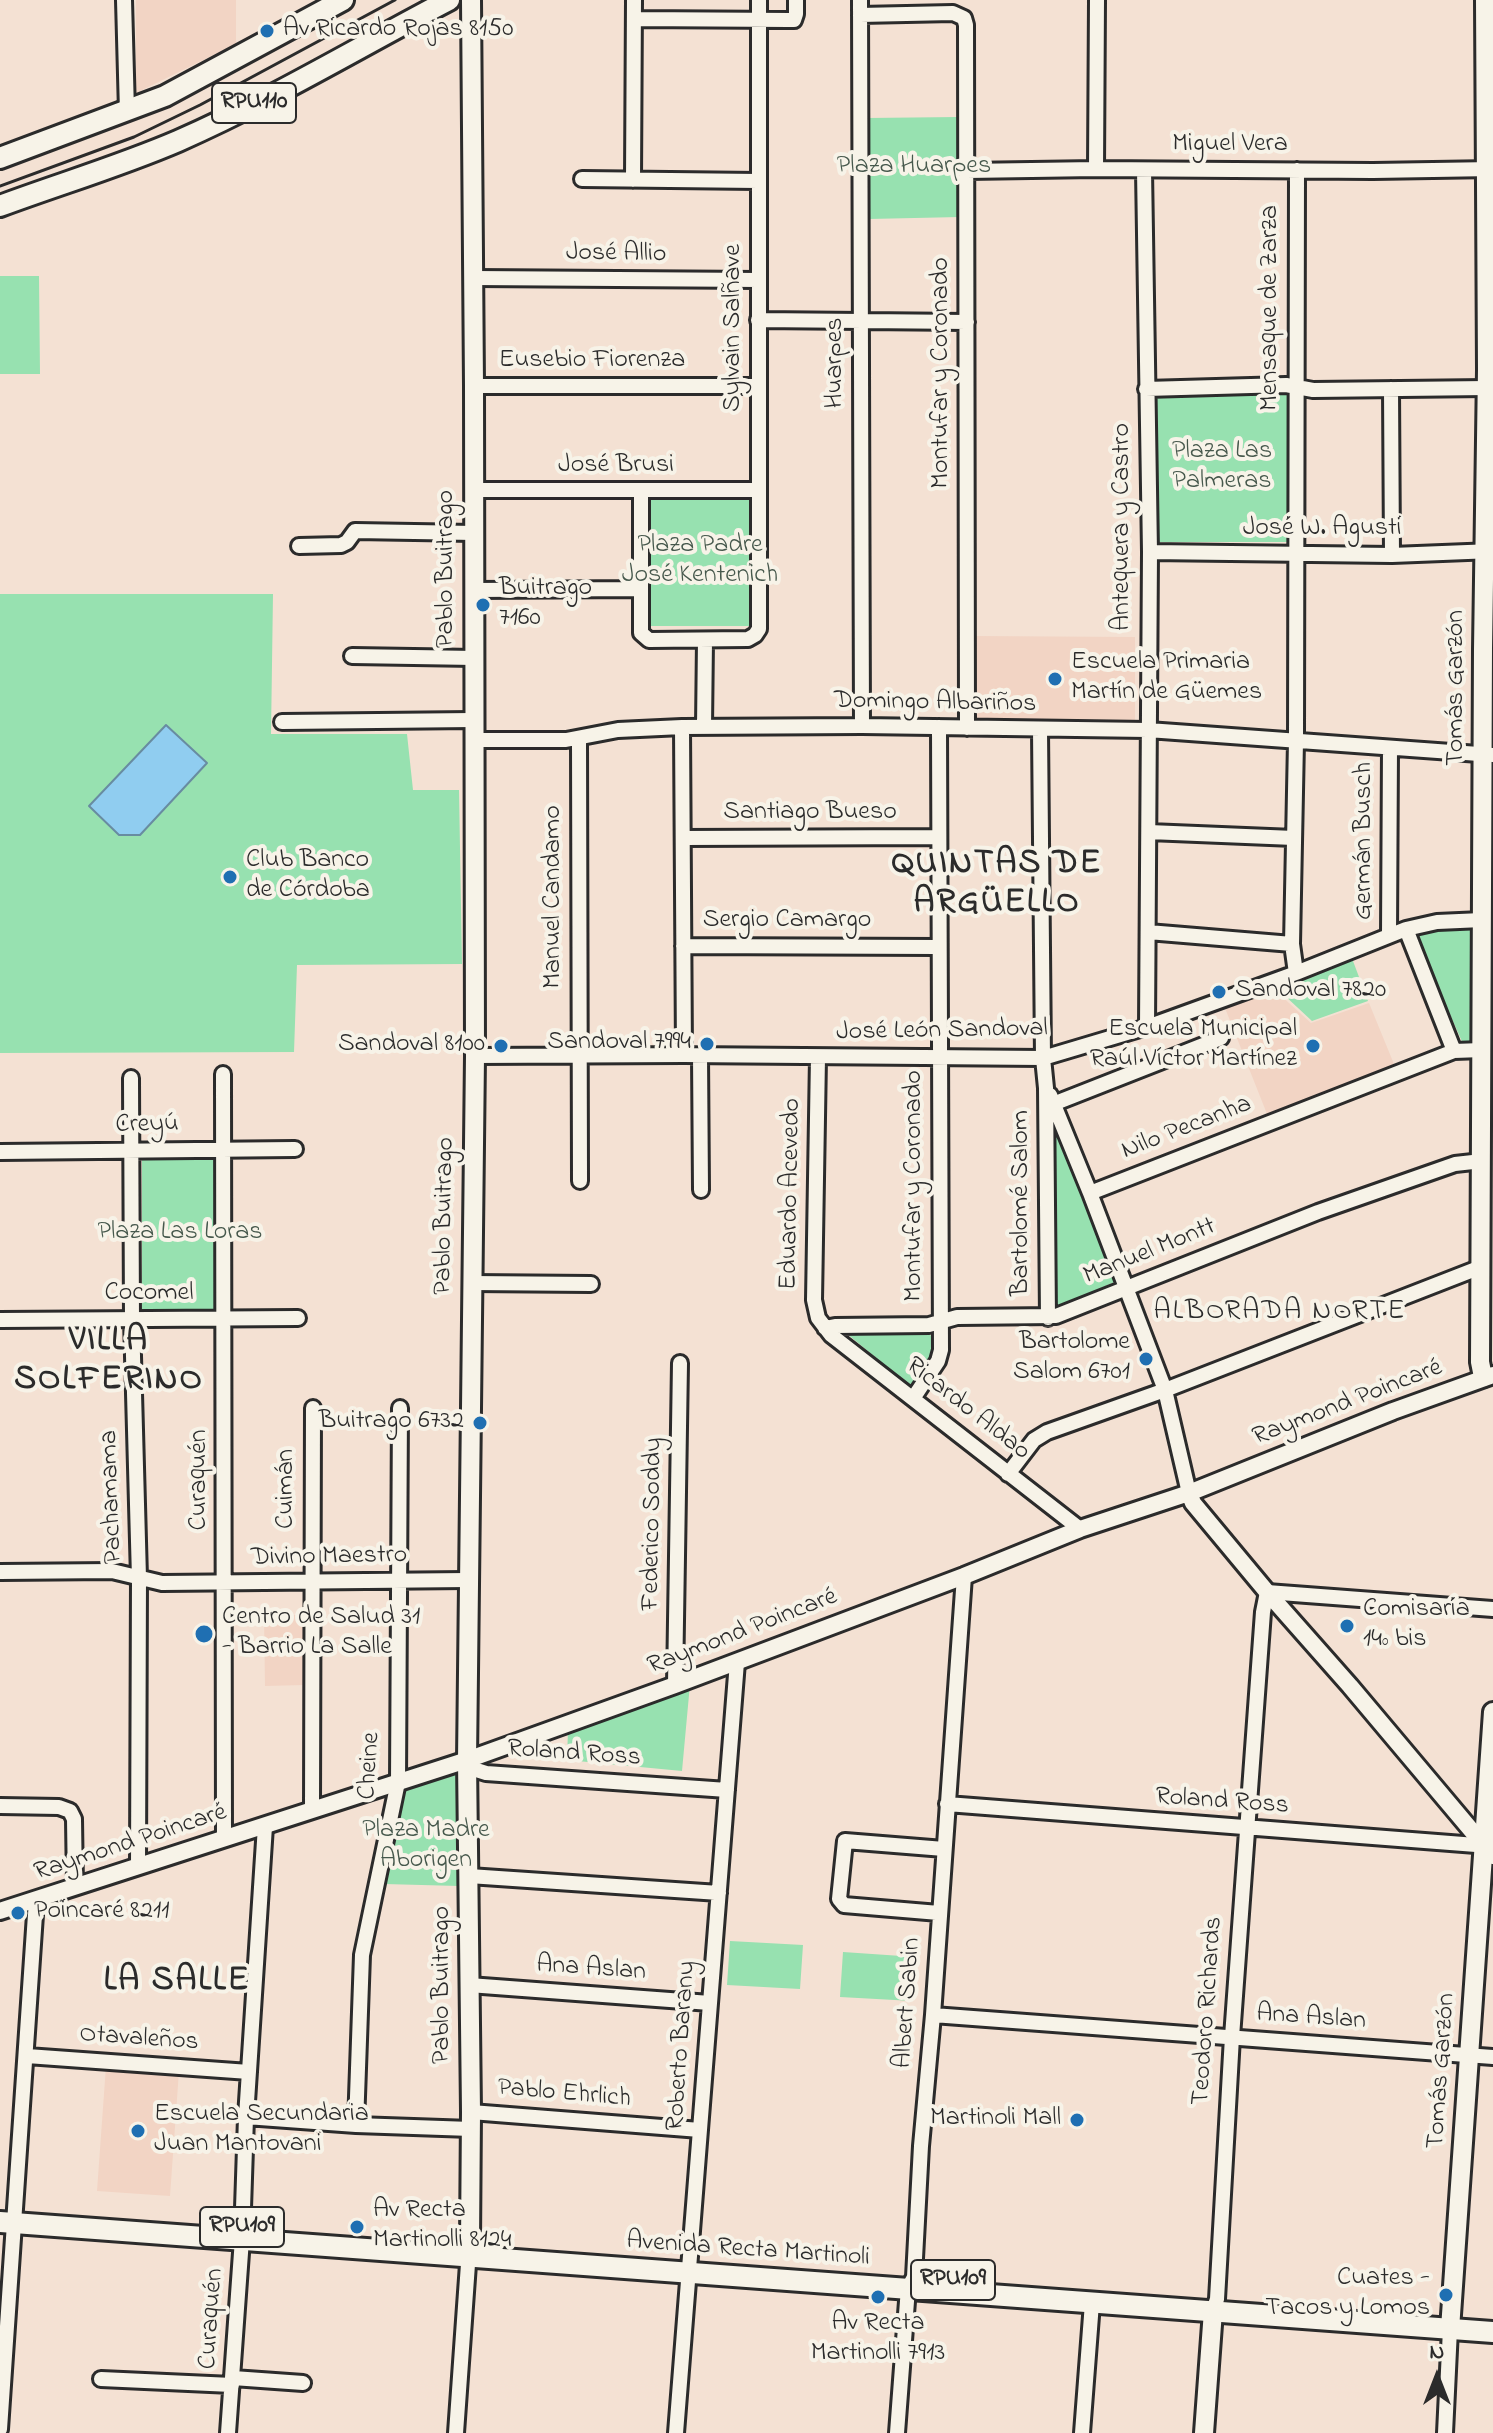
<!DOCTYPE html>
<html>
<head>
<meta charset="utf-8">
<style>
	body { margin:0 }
	#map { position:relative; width:1493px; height:2433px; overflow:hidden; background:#f4e1d3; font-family:"Indie Flower",sans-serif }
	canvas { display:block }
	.north { position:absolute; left:1397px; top:2337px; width:80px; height:80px; -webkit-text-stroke:6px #f7f3e8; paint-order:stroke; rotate:0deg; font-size:22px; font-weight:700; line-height:32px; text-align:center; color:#2b2b2b }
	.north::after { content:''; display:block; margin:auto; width:28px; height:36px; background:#2b2b2b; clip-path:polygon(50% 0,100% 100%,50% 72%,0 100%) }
</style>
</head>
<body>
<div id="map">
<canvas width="1493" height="2433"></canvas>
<div class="north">N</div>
</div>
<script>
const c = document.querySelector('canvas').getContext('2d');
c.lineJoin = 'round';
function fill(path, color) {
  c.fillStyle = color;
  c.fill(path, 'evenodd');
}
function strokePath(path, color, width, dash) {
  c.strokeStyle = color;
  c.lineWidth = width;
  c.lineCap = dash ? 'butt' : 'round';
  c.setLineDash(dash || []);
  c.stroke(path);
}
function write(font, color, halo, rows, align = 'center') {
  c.font = font + ' "Indie Flower",sans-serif';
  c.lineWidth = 8;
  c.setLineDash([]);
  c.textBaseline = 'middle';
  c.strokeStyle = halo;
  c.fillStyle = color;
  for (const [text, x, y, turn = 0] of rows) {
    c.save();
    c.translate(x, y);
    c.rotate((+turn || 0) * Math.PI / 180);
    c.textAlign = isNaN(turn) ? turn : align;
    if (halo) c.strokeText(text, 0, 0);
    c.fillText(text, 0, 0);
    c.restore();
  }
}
const built = new Path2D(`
	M136,0H236V44L136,93Z
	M975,636L1135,637V723L974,721Z
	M1266,982L1311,1023L1369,1003L1396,1069L1269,1119L1221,998Z
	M264,1615H304L305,1685L265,1686Z
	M106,2066L179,2071L170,2196L97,2191Z`);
const green = new Path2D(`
	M958,117L960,217L869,219L867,118Z
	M0,276H39L40,374H0Z
	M1156,395H1289V542H1156Z
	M649,498H750V626H649Z
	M0,594H273L271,734H407L413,790H459L462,964L297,965L294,1052L0,1053Z
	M1478,923L1479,1045L1464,1046L1414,934L1433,929Z
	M1350,953L1368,1001L1312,1021L1269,981Z
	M1058,1132H1060L1117,1281L1057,1307L1052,1303L1056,1134Z
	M218,1158V1310L142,1313V1159Z
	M928,1332L934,1340L933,1355L910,1386L846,1333Z
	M690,1684L682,1771L567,1760L568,1730Z
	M461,1773L459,1886L384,1884L406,1788Z
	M730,1941L803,1945L800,1989L727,1985Z
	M843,1952L916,1957L913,2001L840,1997Z`);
const water = new Path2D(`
	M166,725L207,763L140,835H119L89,806Z`);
const minor = new Path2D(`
	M124,0L127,112
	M860,0L862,726
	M860,15L953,13L964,18L966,25L967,728
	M634,19L789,20H794L796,14V0
	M1096,169L1097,0
	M1144,170L1150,552L1147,1027
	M967,171L1096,169L1373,171L1493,169
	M582,179L758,181
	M633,180L634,0
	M474,278L759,280
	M758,320L967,322
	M474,386H759
	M1146,389L1286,385L1313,390L1487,388
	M1391,389L1392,555
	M474,490H759
	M641,491V633L649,640L748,639L755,635L759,629V0
	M299,546L341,545L347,542L355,531L474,533
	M1150,552L1392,555L1493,551
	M475,590L640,589
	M352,656L475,658
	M282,722L473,720
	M682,727L684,1055
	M704,727L705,640
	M1040,730L1043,1058L1046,1088L1048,1318
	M579,739L580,1181
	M473,740H566L618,730L682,727L862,726L1148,730L1493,755
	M1149,832L1294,838
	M683,838L938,837
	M1406,929L1454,1051
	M1148,932L1292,944
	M1389,935L1390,748
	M683,946L938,947
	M1296,973L1292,944L1296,741L1297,170
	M700,1055L701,1190
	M475,1056L684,1055L1043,1058L1147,1027L1296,973L1406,929L1437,922L1482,920
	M818,1057L814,1300L818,1318L831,1335L1080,1529
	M223,1074L224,1838
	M131,1078L132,1319L139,1578L138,1866
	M1050,1095L1090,1193L1165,1390L1189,1493
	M1053,1104L1221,1038
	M0,1152L295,1149
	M1090,1193L1454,1051L1482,1050
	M471,1283L591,1284
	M0,1320L298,1318
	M825,1328L835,1326L929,1325L957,1317L1056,1316L1318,1212L1455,1164L1482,1161
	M914,1397L938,1361L941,1350L939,727
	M1008,1474L1034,1440L1047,1432L1165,1390L1481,1267
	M0,1572L112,1571L162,1583L468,1580
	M675,1685L680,1363
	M467,1767L486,1773L727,1790
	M947,1804L1489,1846
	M0,1806L59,1807L70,1811L74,1819L75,1887
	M312,1810L313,1408
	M469,1876L719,1893
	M939,1913L844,1905L839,1899L845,1841L944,1849
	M469,1985L710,2003
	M933,2015L1493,2057
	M27,2056L249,2072
	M471,2112L700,2130
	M246,2117L356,2125L471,2129
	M356,2125L362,1955L398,1782L400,1408
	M1213,2311L1217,2299L1232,2037L1263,1612L1267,1592L1493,1609
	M233,2378L303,2383
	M101,2379L232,2385
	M0,2429L36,1900
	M228,2433L242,2239L246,2117L265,1826
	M456,2433L469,2250
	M676,2433L737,1662
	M897,2433L908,2288L914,2277L921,2146L933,2015L964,1576
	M1082,2433L1092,2303
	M1445,2433L1450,2329`);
const tertiary = new Path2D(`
	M1189,1493L1193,1503L1267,1592L1350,1686L1493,1856
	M0,1911L467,1760L675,1685L964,1576L1080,1529L1189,1493L1393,1411L1493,1375`);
const secondary = new Path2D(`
	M1483,1377L1480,1362L1483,649L1487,370L1485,0
	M470,2243L471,2112L467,1760L475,1056L474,386L471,0
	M1450,2329L1493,1712
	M1204,2433L1213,2311`);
const primary = new Path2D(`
	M0,158L165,96L343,0
	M0,206C59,184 120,166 178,141C271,100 359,47 449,0
	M0,2222L1493,2332`);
const rail = new Path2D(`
	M0,186L134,137L200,105L395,0`);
const markers = [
	[267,31,8,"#1f6fb2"],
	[483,605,8,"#1f6fb2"],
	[1055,679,8,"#1f6fb2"],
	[230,877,8,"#1f6fb2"],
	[1219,992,8,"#1f6fb2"],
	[707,1044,8,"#1f6fb2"],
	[501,1046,8,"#1f6fb2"],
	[1313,1046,8,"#1f6fb2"],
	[1146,1359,8,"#1f6fb2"],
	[480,1423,8,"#1f6fb2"],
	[1347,1626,8,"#1f6fb2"],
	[204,1634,10,"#1f6fb2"],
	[18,1913,8,"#1f6fb2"],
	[1077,2120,8,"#1f6fb2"],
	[138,2131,8,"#1f6fb2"],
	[357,2227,8,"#1f6fb2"],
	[1446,2295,8,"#1f6fb2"],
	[878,2297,8,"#1f6fb2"]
];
const shields = [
	[254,103,84],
	[242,2227,84],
	[953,2280,84]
];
const shieldNames = [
	["RPU110",254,103],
	["RPU109",242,2227],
	["RPU109",953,2280]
];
const poiNames = [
	["Av Ricardo Rojas 8150",283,31],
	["Buitrago",499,590],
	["7160",499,620],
	["Escuela Primaria",1071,664],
	["Martín de Güemes",1071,694],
	["Club Banco",246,862],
	["de Córdoba",246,892],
	["Sandoval 7820",1235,992],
	["Escuela Municipal",1297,1031,"right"],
	["Raúl Víctor Martínez",1297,1061,"right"],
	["Sandoval 7994",691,1044,"right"],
	["Sandoval 8100",485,1046,"right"],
	["Bartolome",1130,1344,"right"],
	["Salom 6701",1130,1374,"right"],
	["Buitrago 6732",464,1423,"right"],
	["Comisaría",1363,1611],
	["14º bis",1363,1641],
	["Centro de Salud 31",222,1619],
	["- Barrio La Salle",222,1649],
	["Poincaré 8211",34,1913],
	["Escuela Secundaria",154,2116],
	["Juan Mantovani",154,2146],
	["Martinoli Mall",1061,2120,"right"],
	["Av Recta",373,2212],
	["Martinolli 8124",373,2242],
	["Cuates -",1430,2280,"right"],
	["Tacos y Lomos",1430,2310,"right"],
	["Av Recta",878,2325,"center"],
	["Martinolli 7913",878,2355,"center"]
];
const streetNames = [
	["Miguel Vera",1230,146],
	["José Allio",616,255,1],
	["Mensaque de Zarza",1272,308,-90],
	["Sylvain Salñave",735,328,-90],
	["Eusebio Fiorenza",592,362],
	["Huarpes",837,363,-90],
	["Montufar y Coronado",943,373,-90],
	["José Brusi",616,467],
	["Antequera y Castro",1124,527,-90],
	["José W. Agusti",1322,530],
	["Pablo Buitrago",448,569,-90],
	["Tomás Garzón",1458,688,-90],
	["Domingo Albariños",935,704,1],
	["Santiago Bueso",810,814],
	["Germán Busch",1366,841,-90],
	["Manuel Candamo",555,897,-90],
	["Sergio Camargo",787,922],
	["José León Sandoval",942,1032,-1],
	["Creyú",147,1126,-1],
	["Nilo Pecanha",1187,1129,-21],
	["Montufar y Coronado",916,1186,-90],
	["Eduardo Acevedo",792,1194,-89],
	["Bartolomé Salom",1023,1203,-90],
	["Pablo Buitrago",446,1216,-89],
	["Manuel Montt",1150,1253,-22],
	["Cocomel",149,1295],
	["Raymond Poincaré",1348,1404,-21],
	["Ricardo Aldao",967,1410,38],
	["Curaquén",201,1480,-90],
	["Cuimán",288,1489,-90],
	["Pachamama",113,1497,-92],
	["Federico Soddy",654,1524,-89],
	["Divino Maestro",329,1558,-1],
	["Raymond Poincaré",743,1633,-21],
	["Roland Ross",574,1755,4],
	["Cheine",371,1766,-86],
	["Roland Ross",1222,1803,4],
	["Raymond Poincaré",131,1844,-18],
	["Ana Aslan",591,1970,4],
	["Pablo Buitrago",444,1985,-90],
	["Albert Sabin",909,2003,-86],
	["Teodoro Richards",1209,2011,-86],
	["Ana Aslan",1311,2019,4],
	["Otavaleños",139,2040,4],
	["Roberto Barany",683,2046,-86],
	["Tomás Garzón",1443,2071,-86],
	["Pablo Ehrlich",564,2095,5],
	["Avenida Recta Martinoli",748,2251,4],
	["Curaquén",213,2319,-86]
];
const parkNames = [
	["Plaza Huarpes",914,168],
	["Plaza Las",1222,453],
	["Palmeras",1222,483],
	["Plaza Padre",700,547],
	["José Kentenich",700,577],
	["Plaza Las Loras",180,1234],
	["Plaza Madre",426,1832],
	["Aborigen",426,1862]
];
const neighbourhoodNames = [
	["ALBORADA NORTE",1280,1313]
];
const districtNames = [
	["QUINTAS DE",997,866],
	["ARGÜELLO",997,905],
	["VILLA",109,1343],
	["SOLFERINO",109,1382],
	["LA SALLE",177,1983]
];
fill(built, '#f2d4c4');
fill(green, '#97e1b0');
fill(water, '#90cdf0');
strokePath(water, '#688ca1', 2);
strokePath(minor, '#2b2b2b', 20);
strokePath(tertiary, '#2b2b2b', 22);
strokePath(secondary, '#2b2b2b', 24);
strokePath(primary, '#2b2b2b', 26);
strokePath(minor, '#f7f3e8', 14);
strokePath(tertiary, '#f7f3e8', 16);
strokePath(secondary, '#f7f3e8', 18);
strokePath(primary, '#f7f3e8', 20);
strokePath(rail, '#2b2b2b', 3);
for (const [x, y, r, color] of markers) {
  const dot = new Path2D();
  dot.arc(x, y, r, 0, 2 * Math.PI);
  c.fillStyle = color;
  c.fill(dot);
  strokePath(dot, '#f7f3e8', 3);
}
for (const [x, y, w] of shields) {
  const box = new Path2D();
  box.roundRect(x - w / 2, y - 20, w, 40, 6);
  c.fillStyle = '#f7f3e8';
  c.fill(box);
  strokePath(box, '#2b2b2b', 2);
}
write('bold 24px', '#2b2b2b', null, shieldNames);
write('26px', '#2b2b2b', '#f7f3e8', poiNames, 'left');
write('26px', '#2b2b2b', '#f7f3e8', streetNames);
write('26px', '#46584c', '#f7f3e8', parkNames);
c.letterSpacing = '2px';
write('28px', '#2b2b2b', '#f7f3e8', neighbourhoodNames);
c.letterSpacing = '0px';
c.letterSpacing = '2px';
write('bold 34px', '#2b2b2b', '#f7f3e8', districtNames);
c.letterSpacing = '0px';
</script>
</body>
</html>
